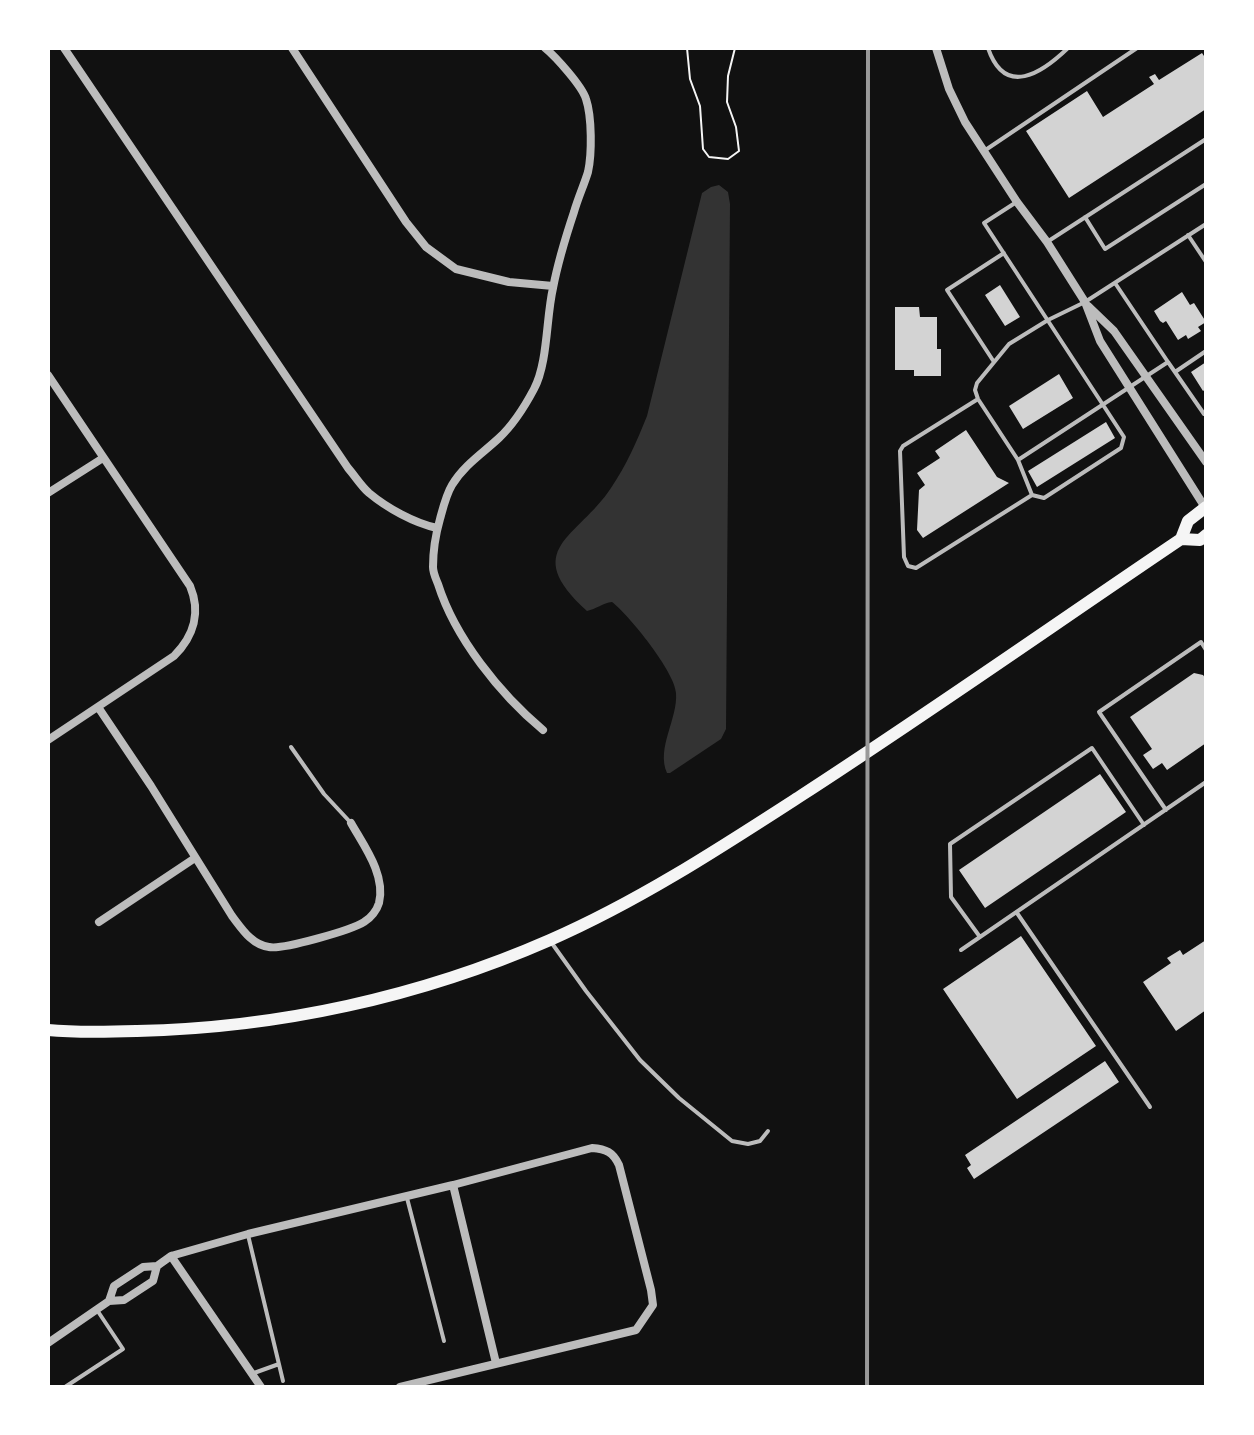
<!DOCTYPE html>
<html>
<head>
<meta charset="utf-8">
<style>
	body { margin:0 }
	#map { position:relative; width:1254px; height:1435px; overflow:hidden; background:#111; font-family:"PT Sans",sans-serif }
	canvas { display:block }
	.frame { position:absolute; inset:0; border:50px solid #fff; pointer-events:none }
</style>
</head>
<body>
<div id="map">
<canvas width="1254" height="1435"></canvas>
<div class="frame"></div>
</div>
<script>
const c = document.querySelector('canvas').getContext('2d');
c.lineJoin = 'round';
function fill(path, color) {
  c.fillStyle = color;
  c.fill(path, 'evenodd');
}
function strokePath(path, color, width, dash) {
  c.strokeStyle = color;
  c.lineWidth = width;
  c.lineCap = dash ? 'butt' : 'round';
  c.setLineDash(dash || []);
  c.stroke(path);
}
const water = new Path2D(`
	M719,185L728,192L730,204L726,729L721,739L670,773H667C656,748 678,719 676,693C675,672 629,615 612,602C603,603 596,609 587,611C519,549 578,538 611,488C626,466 637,441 647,416L702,193L711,187Z`);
const building = new Path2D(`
	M1202,53L1206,59V109L1069,198L1026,131L1087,91L1103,117L1154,84L1149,77L1155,74L1159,80Z
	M1000,285L1020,317L1005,326L985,295Z
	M1182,292L1190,305L1194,303L1206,322L1198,327L1201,331L1188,339L1186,335L1178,340L1166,321L1163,323L1160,321L1154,311Z
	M895,307H919L920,317H937V349H941V376H914V370H895Z
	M1206,362V389L1203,391L1191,372Z
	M1059,374L1073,398L1023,429L1009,406Z
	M1106,422L1115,438L1037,487L1028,471Z
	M966,430L997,477L1009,483L923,538L917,530L919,490L925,485L917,473L940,458L935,451Z
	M1194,673L1203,675L1206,679V743L1167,770L1162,763L1153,769L1143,755L1152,749L1130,717Z
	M1100,774L1126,812L985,908L959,870Z
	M1021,936L1096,1046L1017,1099L943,989Z
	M1206,940V1010L1176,1031L1143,982L1171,963L1167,958L1180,950L1183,955Z
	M1105,1061L1119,1082L974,1179L967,1168L971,1165L965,1155Z`);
const path = new Path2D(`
	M687,48L690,79L700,106L703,149L709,157L728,159L739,151L736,127L727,102L728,76L735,48`);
const service = new Path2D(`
	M988,48C1005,98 1042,73 1068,48
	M984,151L1137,48
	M1085,217L1105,249L1206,184
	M1206,224L1085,302L1048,320L1009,344L977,383L975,390L978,399L1018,460L1168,362L1204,414L1206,413
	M1188,235L1206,262
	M1047,242L1206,139
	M1115,283L1168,362
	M994,362L947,290L1004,253
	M1175,372L1206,351
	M978,399L903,446L900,451L904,557L908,566L916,568L1032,495L1044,498L1121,448L1124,437L984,223L1015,203
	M1018,460L1032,495
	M291,747L324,794L351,823
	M1166,810L1099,712L1201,642L1206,650
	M1017,913L1150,1107
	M980,937L951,897L950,844L1092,748L1144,825
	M551,942L586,991L640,1060L679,1098L732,1141L748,1144L760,1141L768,1131
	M961,950L1206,782
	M407,1198L444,1341
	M248,1235L283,1381
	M254,1373L279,1364
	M65,1387L123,1349L97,1310`);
const minor = new Path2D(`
	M64,48L348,468C355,476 361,486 369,493C387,508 414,523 437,528
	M292,48L406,222L426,247L456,269L509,282L553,286
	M936,48L949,89L965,122L1017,202L1047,242L1085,302L1100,341L1206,509
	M1088,306L1114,331L1206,462
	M48,375L190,586C201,612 194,636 174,656L48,740
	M48,493L103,458
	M98,707L151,786L232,916C242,929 252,945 269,947C282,950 352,930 364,922C371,918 377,910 379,903C386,875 364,846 351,823
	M543,730C500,694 455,638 438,584C436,579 433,573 433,567C433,551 436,533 440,519C443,508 446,495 452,485C464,465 483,453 499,438C514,424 525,406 534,389C548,363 546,318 553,288C558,262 566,236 574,212C578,198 584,185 588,172C592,154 592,117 586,99C582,86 556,57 545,48
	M99,922L195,858
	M453,1185L496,1363
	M171,1256L261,1387
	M109,1301L114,1286L143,1267L157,1266L171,1256L248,1234L453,1185L592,1148C606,1149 613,1152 619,1165L651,1290L653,1305L636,1330L400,1387
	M48,1343L109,1301L124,1300L153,1281L157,1266`);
const primary = new Path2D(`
	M1181,539L1200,540L1206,535
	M48,1030C78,1033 107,1032 137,1031C278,1028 420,997 550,940C639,901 720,848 802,795C930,712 1055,624 1181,539L1188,521L1206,507`);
const rail = new Path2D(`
	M867,1387L868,48`);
fill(water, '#333');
fill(building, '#d3d3d3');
strokePath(path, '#f5f5f5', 2);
strokePath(service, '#bcbcbc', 4);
strokePath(minor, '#bcbcbc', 8);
strokePath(primary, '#f5f5f5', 12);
strokePath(rail, '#9a9a9a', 4);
</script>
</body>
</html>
